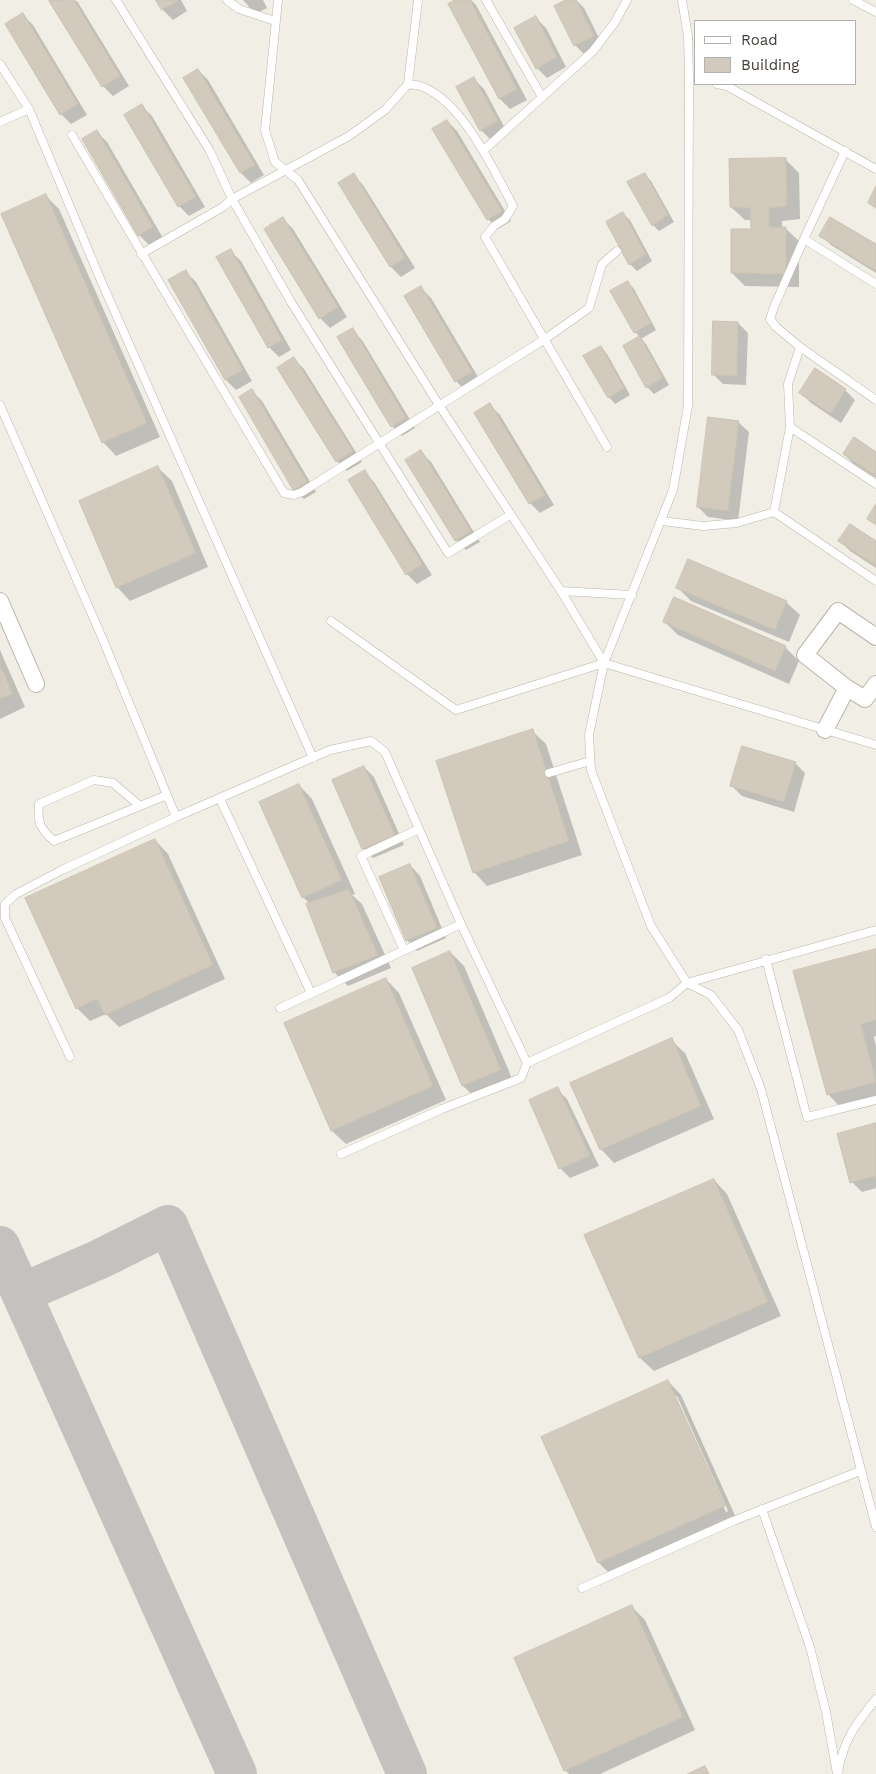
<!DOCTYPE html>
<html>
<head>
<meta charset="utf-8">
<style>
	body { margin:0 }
	#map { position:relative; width:876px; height:1774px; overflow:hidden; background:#f1eee6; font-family:"Work Sans",sans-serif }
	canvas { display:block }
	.legend { position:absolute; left:694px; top:20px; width:162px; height:65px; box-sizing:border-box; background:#fff; border:1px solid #b4b2af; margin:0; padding:6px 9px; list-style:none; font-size:15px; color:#433e36 }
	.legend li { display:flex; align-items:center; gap:10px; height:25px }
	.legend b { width:25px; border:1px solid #b4b2af }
</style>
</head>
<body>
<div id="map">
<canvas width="876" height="1774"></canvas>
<ul class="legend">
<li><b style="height:6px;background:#fff"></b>Road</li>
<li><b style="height:14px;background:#d1cabd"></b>Building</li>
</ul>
</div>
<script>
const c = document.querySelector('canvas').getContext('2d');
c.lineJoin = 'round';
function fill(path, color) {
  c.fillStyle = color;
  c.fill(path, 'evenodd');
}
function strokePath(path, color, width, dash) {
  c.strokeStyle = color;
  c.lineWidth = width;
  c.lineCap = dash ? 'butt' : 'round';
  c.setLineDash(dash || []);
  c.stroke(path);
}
const shadow = new Path2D(`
	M52,0L77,1L129,86L113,96L103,86L51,1Z
	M158,0H181L187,11L173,20L163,10Z
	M243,0H263L267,8L255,14Z
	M458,0H471L476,5L527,100L510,109L500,99L450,4Z
	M569,0H576L584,8L603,46L585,55L575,45L556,7Z
	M23,15L33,25L87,115L71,124L61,114Z
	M536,18L546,28L566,67L547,78L537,68Z
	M198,70L208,80L264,175L251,183L241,173Z
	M474,79L484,89L507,132L491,140L481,130Z
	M142,106L152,116L205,207L189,216L179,206L126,115Z
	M447,121L457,131L511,221L498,229L488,219Z
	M97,132L107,142L163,238L149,245L139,235Z
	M785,159L799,173L800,219L782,221V228H785L799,241V287L745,286L732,273L753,230L752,220H745L731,207Z
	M353,175L363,185L415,268L401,277L391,267L339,183Z
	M645,175L651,181L674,222L659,231L653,225Z
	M46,196L59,209L160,437L116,456L103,442Z
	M623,214L630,220L652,261L637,271L630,264L607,222Z
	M283,219L293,229L347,317L330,328L320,318Z
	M821,235L876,246V273L831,245Z
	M230,251L241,261L291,350L279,357L269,347Z
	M186,272L196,282L252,381L236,390L226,380L170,281Z
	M628,282L634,289L656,330L641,339L646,344L669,385L654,394L647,387L624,347L640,337L635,332Z
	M421,288L431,298L481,382L466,391L456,381Z
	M738,323L748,333L746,385L723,384L713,374Z
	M352,330L362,340L415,428L402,436L392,426Z
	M601,347L607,354L630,395L615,404L609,397Z
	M294,359L304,369L362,462L347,471L337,461Z
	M816,369L845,390L855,400L841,423L811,403L801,393Z
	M252,391L262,401L316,492L304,499L294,489Z
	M490,405L500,415L554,505L540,513L530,503L476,413Z
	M738,422L749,432L738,521L708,517L698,507Z
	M421,452L431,462L480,542L466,550L456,540L407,461Z
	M876,453V478L854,464L844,454Z
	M158,468L172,481L208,567L130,601L117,587Z
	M364,472L374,482L432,575L417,584L407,574Z
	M840,541L876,543V568L850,551Z
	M677,587L786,602L800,615L789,642L691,601Z
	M665,622L785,647L799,661L789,684L678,635Z
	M0,650L25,707L0,719Z
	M532,731L546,744L582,855L487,886L474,872Z
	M795,763L805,773L794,812L742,796L732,786Z
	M364,767L374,777L404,845L373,858L363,848Z
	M299,785L312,799L355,894L352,895L362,904L391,968L348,986L334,972L310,904L303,897L261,802Z
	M155,840L168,854L225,979L119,1027L106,1014L90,1021L77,1008Z
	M410,865L420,876L446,938L417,951L407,940Z
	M876,951V1036L874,1037L876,1046V1098L841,1108L828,1094Z
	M450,952L464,966L514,1083L477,1099L463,1086L413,968Z
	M386,979L399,993L446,1100L346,1144L332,1131L286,1023Z
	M671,1040L685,1053L714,1119L614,1163L601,1149Z
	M557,1089L567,1099L599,1166L570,1178L560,1168Z
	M876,1124V1188L862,1192L852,1182Z
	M714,1180L727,1194L781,1316L654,1371L640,1358L586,1236Z
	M668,1381L681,1395L737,1520L612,1576L599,1563ZM674,1396H677L728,1511L726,1512Z
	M632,1607L645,1620L695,1730L600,1774H569L565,1770Z`);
const taxiway = new Path2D(`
	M0,1246L237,1774
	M22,1293L100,1259L168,1225L407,1774`);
const building = new Path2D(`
	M74,0L120,76L102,87L49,1Z
	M156,0H178V1L162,10Z
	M455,0H470L517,89L499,99L448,4Z
	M566,0H576L594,36L574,46L554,6Z
	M23,13L78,104L60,115L5,24Z
	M536,16L557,57L536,69L514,28Z
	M198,69L255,165L240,173L183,78Z
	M474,77L498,121L480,131L456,87Z
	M142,104L196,197L178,207L124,115Z
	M447,120L502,211L487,220L432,129Z
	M97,130L153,227L138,236L82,139Z
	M786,158L787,206L769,208V227H786V274L731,273V229H751L750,208L730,207L729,159Z
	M354,173L405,258L390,267L338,183Z
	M645,173L668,215L652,226L627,182Z
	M876,186V208L868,203Z
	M46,194L147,423L102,443L1,214Z
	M623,212L646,254L629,265L606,222Z
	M283,217L338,307L319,319L264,229Z
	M830,217L876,244V271L819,236Z
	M231,249L282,340L268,348L216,257Z
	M186,270L243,370L225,380L168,280Z
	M628,281L651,323L634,333L610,291Z
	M421,286L472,372L455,382L404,296Z
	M713,321L738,322L737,376L712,375Z
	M353,328L406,418L391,427L337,337Z
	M640,336L663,378L646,388L623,346Z
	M601,346L624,388L608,398L583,356Z
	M294,357L353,451L336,462L277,368Z
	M815,368L846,389L831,414L799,393Z
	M252,389L307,482L293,490L239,397Z
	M490,403L545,495L529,504L474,413Z
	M708,417L739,421L728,511L697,507Z
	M854,437L876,452V476L843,454Z
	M421,450L471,531L455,541L405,460Z
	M158,466L196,553L116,588L79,501Z
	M365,470L422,564L406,575L348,480Z
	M876,504V525L867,519Z
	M850,524L876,541V566L838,541Z
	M688,559L787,601L775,630L676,588Z
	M674,597L786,646L775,671L663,622Z
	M0,665L13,694L0,699Z
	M533,729L569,841L473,873L436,761Z
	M742,746L796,762L784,802L730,786Z
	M364,766L395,835L362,849L332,780Z
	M299,784L342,880L302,898L259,802Z
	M155,839L213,965L105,1015L97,999L76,1009L25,898Z
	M410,864L437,928L406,941L379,877Z
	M349,889L378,955L333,973L306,904Z
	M876,949V1020L861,1024L876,1082L827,1095L793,971Z
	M450,951L501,1070L462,1086L412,968Z
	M386,978L433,1086L331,1131L284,1023Z
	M672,1038L701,1106L600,1150L570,1083Z
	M558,1087L590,1156L559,1169L529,1100Z
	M876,1123V1176L850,1183L837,1134Z
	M714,1179L768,1302L639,1358L584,1235Z
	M668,1380L725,1506L598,1563L541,1437Z
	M632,1605L683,1717L564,1771L514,1658Z
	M705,1766L709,1774H688Z`);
const service = new Path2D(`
	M116,0L210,151L232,199L291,302L448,553L510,515
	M227,0L239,9L275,21
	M278,0L265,130L275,162L298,180L439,405L561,591L604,663L876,745
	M486,0L542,97
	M682,0L688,36L689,76L688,406L673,490L604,663L589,735L591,770L651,926L687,983L711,995L738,1030L761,1089L876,1527
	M853,0L876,12
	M0,64L29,109L102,283L313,758
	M408,84C413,85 419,85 423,87C463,103 494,170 513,206L505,219L494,226L485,237L607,447
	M717,84L727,86L876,169
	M0,122L29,109
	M72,135L284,493L294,495L302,492L545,339L589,308L602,264L617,251
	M484,150L593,51L615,22L627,0
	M845,151L804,239L774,307L770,319L776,327L800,347L876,400
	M804,239L876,284
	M141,254L223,207L232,199L349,136L385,110L408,84L418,0
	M0,405L101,635L176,817L330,750L371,741L385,752L461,924L527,1063L669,998L687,983L876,930
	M790,427L876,484
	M774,512L876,581
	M662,521L703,526L737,523L774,512L790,427L788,384L800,347
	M561,591L632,595
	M331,621L456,710L604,663
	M549,773L590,761
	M220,799L311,993
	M140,806L54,841C40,829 37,822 39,804L94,780L113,783L140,806L167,795
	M404,950L361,856L419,829
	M766,959L807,1117L876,1100
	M280,1008L461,924
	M70,1057L5,918V904L16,894L62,870L176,817
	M341,1154L442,1109L521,1078L527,1063
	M762,1509L810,1647L826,1712L837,1774
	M582,1588L733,1521L860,1471
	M838,1772C844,1739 855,1725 876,1699`);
const minor = new Path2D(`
	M0,601L36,684
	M876,637L838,611L805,655L847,688L865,699L876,684
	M825,730L847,688`);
fill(shadow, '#0003');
strokePath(taxiway, '#c3c2be', 40);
fill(building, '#d1cabd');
strokePath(building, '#cbc2b1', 1);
strokePath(service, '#bbb6aa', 9);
strokePath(minor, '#bbb6aa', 18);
strokePath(service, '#fff', 8);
strokePath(minor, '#fff', 16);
</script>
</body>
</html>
